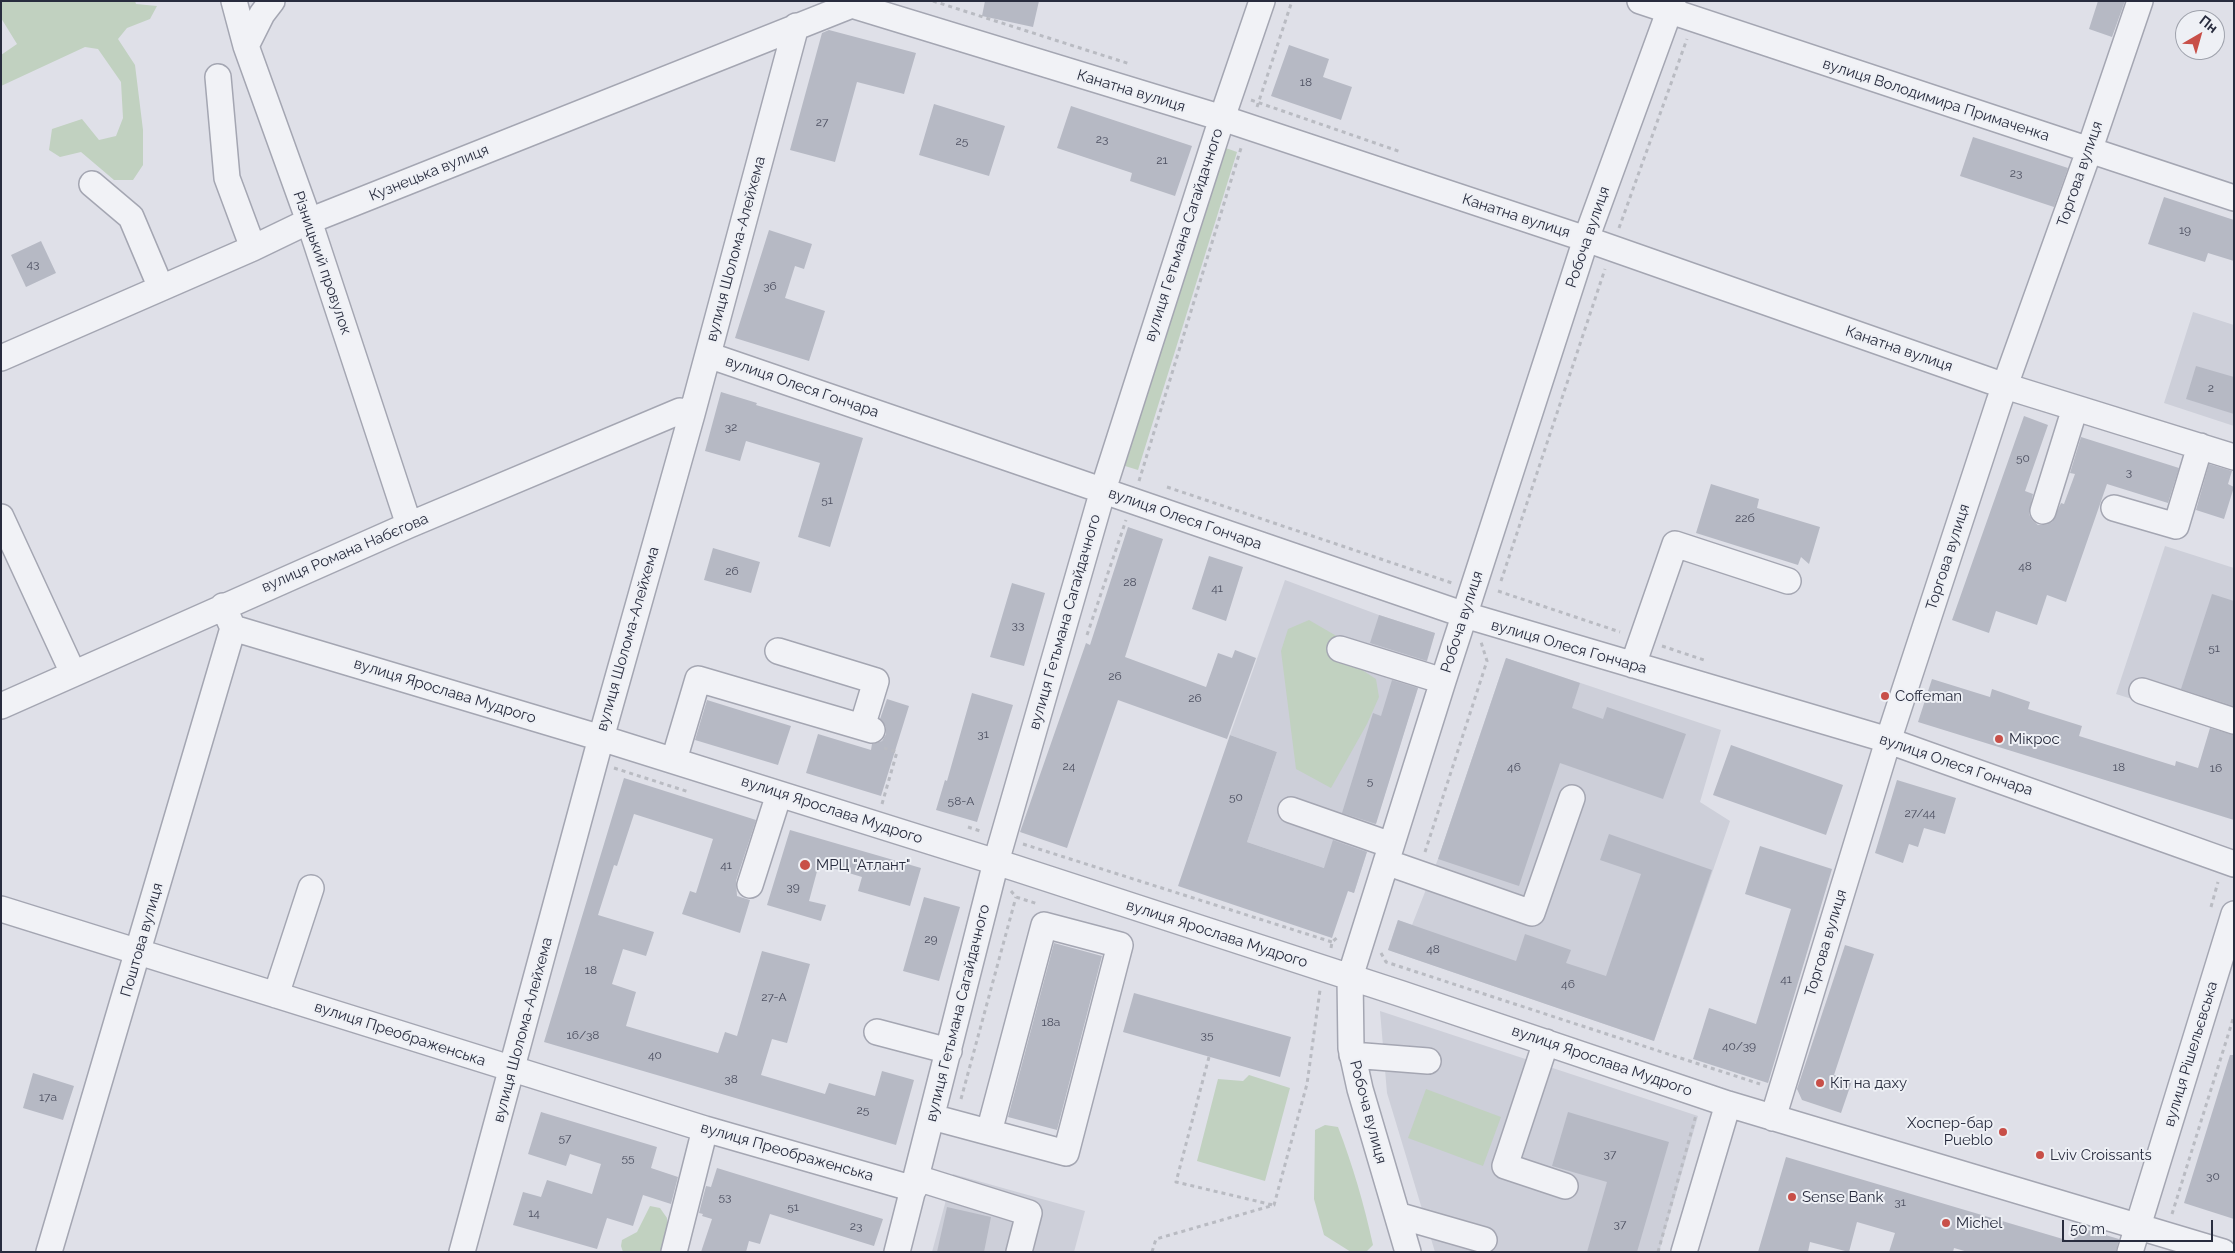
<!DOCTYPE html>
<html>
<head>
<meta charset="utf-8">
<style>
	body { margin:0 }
	#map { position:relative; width:2235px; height:1253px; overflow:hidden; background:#dfe0e8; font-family:Raleway,sans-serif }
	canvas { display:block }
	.frame { position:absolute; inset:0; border:2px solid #282c3e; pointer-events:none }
	.north { position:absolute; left:2175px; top:10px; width:50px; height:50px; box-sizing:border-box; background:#eef0f5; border:1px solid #9fa2ac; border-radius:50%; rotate:38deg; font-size:14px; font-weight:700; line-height:20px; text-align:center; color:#282c3e }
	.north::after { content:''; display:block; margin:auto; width:18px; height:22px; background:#c84f48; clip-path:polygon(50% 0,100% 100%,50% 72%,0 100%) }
	.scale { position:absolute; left:2062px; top:1220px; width:151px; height:22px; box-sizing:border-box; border:2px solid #282c3e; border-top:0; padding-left:6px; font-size:15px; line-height:18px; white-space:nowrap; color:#282c3e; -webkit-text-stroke:4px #eef0f5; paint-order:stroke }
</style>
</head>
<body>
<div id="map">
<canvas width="2235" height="1253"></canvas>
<div class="frame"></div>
<div class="north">Пн</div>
<div class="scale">50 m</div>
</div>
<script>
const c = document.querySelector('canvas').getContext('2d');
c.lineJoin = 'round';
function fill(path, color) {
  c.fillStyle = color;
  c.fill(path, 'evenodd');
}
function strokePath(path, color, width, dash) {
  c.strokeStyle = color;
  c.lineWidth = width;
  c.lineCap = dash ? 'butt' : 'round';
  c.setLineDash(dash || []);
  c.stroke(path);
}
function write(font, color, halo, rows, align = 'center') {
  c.font = font + ' Raleway,sans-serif';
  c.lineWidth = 4;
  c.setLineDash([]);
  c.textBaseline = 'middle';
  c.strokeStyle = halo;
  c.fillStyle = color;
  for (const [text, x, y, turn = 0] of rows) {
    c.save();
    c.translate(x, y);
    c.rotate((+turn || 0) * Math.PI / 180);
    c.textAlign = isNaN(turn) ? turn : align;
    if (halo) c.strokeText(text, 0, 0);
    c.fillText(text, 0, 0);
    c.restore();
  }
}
const built = new Path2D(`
	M2193,312L2234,325V426L2164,403Z
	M2165,546L2234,568V731L2116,694Z
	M1285,580L1379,615L1435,633L1354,893L1320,881L1324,868L1247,842L1277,752L1230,735Z
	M1506,658L1721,730L1700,802L1730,821L1654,1041L1388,950L1398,920L1412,925L1438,859Z
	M1380,1011L1698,1116L1659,1252H1435L1387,1093Z
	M953,1174L1085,1211L1074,1252H932Z`);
const green = new Path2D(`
	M1,1H135L136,4L157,6L150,19L127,28L118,39L135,65L143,130V165L133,180H114L81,152L60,157L49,150L52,129L82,119L99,140L116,136L123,118L121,82L98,49L85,47L1,86V55L17,44L1,18Z
	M1223,147L1237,152L1138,470L1125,466Z
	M1309,620L1340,638L1359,668L1376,679L1379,697L1367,724L1331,788L1296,769L1281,651L1288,629Z
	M1249,1075L1290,1088L1265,1181L1197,1161L1218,1079L1243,1081Z
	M1426,1089L1501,1117L1483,1166L1408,1138Z
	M1325,1125L1338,1127C1353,1166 1364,1204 1373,1245L1366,1252H1351L1324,1235L1314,1199L1315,1130Z
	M650,1206L660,1208L667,1218L668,1252H623L621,1246L622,1240L637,1232Z`);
const building = new Path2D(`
	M985,1H1039L1033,27L982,16Z
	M2098,1H2125L2112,37L2089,29Z
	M829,30L916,53L904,94L857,82L835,162L790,150L822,33Z
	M1289,45L1329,59L1323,77L1352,87L1341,120L1271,96Z
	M934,104L1005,126L989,176L919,155Z
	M1071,106L1192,146L1175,196L1130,181L1132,173L1057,148Z
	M1973,137L2068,168L2054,207L1960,176Z
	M2164,197L2234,220V261L2208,253L2205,262L2148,244Z
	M769,230L812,244L804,269L795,266L785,298L825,311L809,361L735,338Z
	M41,241L56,273L26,287L11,255Z
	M2196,366L2234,377V414L2186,399Z
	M721,392L757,403L756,405L863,438L830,547L798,537L820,463L746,441L740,461L705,451Z
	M2024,416L2048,425L2025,491L2033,494L2029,514L2032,520L2038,525H2046L2052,522L2061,503L2064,504L2075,474L2070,473L2081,437L2179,468L2168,503L2107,484L2066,602L2047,595L2037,625L1996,611L1989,633L1952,620Z
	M2209,464L2232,471L2228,484L2234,487L2224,519L2196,510Z
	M1711,484L1759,499L1757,508L1820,527L1809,564L1801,557L1798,565L1696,533Z
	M1128,527L1163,539L1125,657L1206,687L1218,653L1232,658L1235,650L1256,658L1227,739L1118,700L1067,848L1020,832L1086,643L1090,645Z
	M713,548L760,562L751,593L704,580Z
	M1209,556L1243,567L1226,621L1192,609Z
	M1012,583L1045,593L1024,666L990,657Z
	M2212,594L2234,601V706L2181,689Z
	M1379,615L1435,633L1427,661L1370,643Z
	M1506,658L1580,683L1572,708L1603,719L1607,707L1686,734L1663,799L1560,763L1519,886L1438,859Z
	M1932,679L1990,697L1992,689L2030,702L2028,709L2082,726L2079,736L2175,766L2176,761L2198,768L2210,728L2234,735V820L1918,722Z
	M1392,680L1418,688L1376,824L1342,813L1373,713L1381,716Z
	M972,693L1013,705L977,822L936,810L945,780L947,781Z
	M887,699L909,706L881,796L806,773L818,734L871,750L872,744L882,741L886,734V727L880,719Z
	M707,700L791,726L778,765L695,740Z
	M1230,735L1277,752L1247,842L1324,868L1333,840L1367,852L1354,893L1348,891L1332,938L1178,886Z
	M1731,745L1843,785L1826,835L1713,795Z
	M624,778L756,820L736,881L737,896L750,900L740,933L682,914L690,891L696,893L713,839L634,814L617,866L614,865L598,915L654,932L646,956L623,949L612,984L636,992L626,1026L718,1053L725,1032L737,1036L762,951L810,964L787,1043L772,1039L761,1075L825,1094L829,1083L875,1096L882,1071L914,1080L896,1145L544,1042Z
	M1897,780L1956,798L1945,834L1924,828L1918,847L1909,844L1903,863L1875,853Z
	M790,830L921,868L910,906L858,891L862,877L819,864L809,901L826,905L821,921L767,905Z
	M1609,834L1712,870L1654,1041L1388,950L1398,920L1516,961L1525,934L1571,950L1566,963L1606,976L1641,874L1600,860Z
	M1760,846L1832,869L1768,1083L1693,1059L1709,1008L1756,1024L1791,909L1745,894Z
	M924,897L960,907L939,981L903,971Z
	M1054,943L1102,956L1057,1130L1008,1117Z
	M1845,945L1874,954L1834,1075L1852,1081L1841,1113L1802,1100L1797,1089Z
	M1134,993L1291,1037L1280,1077L1123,1032Z
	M2230,1055H2234V1219L2184,1203Z
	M33,1073L74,1086L63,1120L23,1108Z
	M541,1112L657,1147L651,1168L678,1177L671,1204L643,1195L633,1226L607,1218L597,1249L513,1225L523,1192L541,1197L547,1180L592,1194L601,1164L570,1154L566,1166L528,1154Z
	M1568,1112L1669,1142L1637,1252H1587L1607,1182L1552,1166Z
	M1786,1157L2073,1242L2078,1227L2119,1239L2116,1252H1968L1954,1248L1953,1252H1889L1895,1233L1857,1222L1849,1252L1810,1242L1808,1252H1758Z
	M717,1168L883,1219L874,1246L770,1214L760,1244L749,1241L746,1252H701L712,1219L702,1216L703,1214L699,1213L706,1186L711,1187Z
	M947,1207L991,1217L984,1252H937Z`);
const path = new Path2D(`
	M933,1L1130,64
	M1251,100L1401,152
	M1257,107L1292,1
	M1619,228L1687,39
	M1139,481L1241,148
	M1167,487L1452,583
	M1501,581L1605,269
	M1498,591L1620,632
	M1087,635L1126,520
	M1662,646L1704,660
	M614,768L689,792
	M882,804L897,752L884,748
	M968,827L983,832
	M1023,844L1332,942
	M1425,852L1487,661L1481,642
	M1011,891L1016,897L1038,904
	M2211,907L2218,882
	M1331,948L1332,942L1338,937
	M1381,953L1386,962L1760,1084
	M1209,1057L1176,1182L1273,1205
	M961,1099L1016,897
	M2172,1214L2234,1016
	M1152,1252L1156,1239L1274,1205L1307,1084L1320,990
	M1658,1252L1696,1115`);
const minor = new Path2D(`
	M234,1L246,46L309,221L409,525
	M1640,1L2234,198
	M852,5L1222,118L1586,239L2005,386L2234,457
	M246,46L262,14L272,1
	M218,77L227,178L253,248
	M92,184L131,217L161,288
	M708,355L1465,615L1878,737L2234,864
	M1,358L253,248L309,221L862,1
	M2114,508L2176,526L2200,446
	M2043,511L2075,408
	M1,517L73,673
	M223,606L233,628L601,738L1015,868L1402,994L1728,1104L2223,1252
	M1340,649L1443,681
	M778,651L876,681L862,727
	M1633,665L1675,544L1788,581
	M2142,691L2234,721
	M1,706L409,525L680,411L692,414
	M674,760L698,679L872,730
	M1291,810L1391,845
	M1386,862L1532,913L1572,798
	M750,885L779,794
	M1,909L705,1129L914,1189
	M276,995L311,888
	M877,1032L949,1051
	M1546,1042L1505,1166L1565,1186
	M1352,1055L1428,1061
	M932,1117L1066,1153L1120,945L1044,925L989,1132
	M1773,1118L1888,741L1999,402L2089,151L2140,1
	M917,1178L1029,1213L1019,1252
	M1397,1215L1484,1240
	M49,1252L233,628
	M462,1252L601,738L692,414L796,26
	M674,1252L705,1129
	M897,1252L996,862L1103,490L1222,118L1262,1
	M1408,1252L1360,1089L1351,1048L1350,977L1443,681L1586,239L1673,1
	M1684,1252L1728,1104
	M2130,1252L2234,914`);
const markers = [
	[1885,696,5,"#c84f48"],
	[1999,739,5,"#c84f48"],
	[805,865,6,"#c84f48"],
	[1820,1083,5,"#c84f48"],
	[2003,1132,5,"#c84f48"],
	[2040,1155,5,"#c84f48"],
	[1792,1197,5,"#c84f48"],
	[1946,1223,5,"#c84f48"]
];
const numberNames = [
	["18",1306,82],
	["27",822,122],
	["23",1102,139],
	["25",962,141],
	["21",1162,160],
	["23",2016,173],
	["19",2185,230],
	["43",33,264],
	["36",770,286],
	["2",2211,388],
	["32",731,427],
	["50",2023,458],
	["3",2129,472],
	["51",827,500],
	["22б",1745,518],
	["48",2025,566],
	["26",732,571],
	["28",1130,582],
	["41",1217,588],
	["33",1018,625],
	["51",2214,648],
	["26",1115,676],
	["26",1195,698],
	["31",983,734],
	["24",1069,766],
	["46",1514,767],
	["18",2119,767],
	["16",2216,768],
	["5",1370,781],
	["50",1236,797],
	["58-А",961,801],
	["27/44",1920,813],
	["41",726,865],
	["39",793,887],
	["29",931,939],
	["48",1433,949],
	["18",591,970],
	["41",1786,979],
	["46",1568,984],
	["27-А",774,997],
	["18а",1051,1022],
	["16/38",583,1035],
	["35",1207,1035],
	["40/39",1739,1046],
	["40",655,1055],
	["38",731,1079],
	["17а",48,1097],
	["25",863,1110],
	["57",565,1138],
	["37",1610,1154],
	["55",628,1158],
	["30",2213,1176],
	["53",725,1197],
	["31",1900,1202],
	["51",793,1207],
	["14",534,1213],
	["37",1620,1224],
	["23",856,1226]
];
const streetNames = [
	["Канатна вулиця",1131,91,17],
	["вулиця Володимира Примаченка",1936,100,18],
	["Кузнецька вулиця",429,173,-22],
	["Торгова вулиця",2080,174,-71],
	["Канатна вулиця",1516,216,18],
	["вулиця Гетьмана Сагайдачного",1184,235,-72],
	["Робоча вулиця",1588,237,-71],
	["вулиця Шолома-Алейхема",736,249,-75],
	["Різницький провулок",322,263,71],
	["Канатна вулиця",1899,349,19],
	["вулиця Олеся Гончара",802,387,19],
	["вулиця Олеся Гончара",1185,519,19],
	["вулиця Романа Набєгова",345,553,-23],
	["Торгова вулиця",1948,557,-72],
	["вулиця Гетьмана Сагайдачного",1065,622,-74],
	["Робоча вулиця",1462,622,-72],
	["вулиця Шолома-Алейхема",628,639,-74],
	["вулиця Олеся Гончара",1569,647,16],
	["вулиця Ярослава Мудрого",445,691,17],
	["вулиця Олеся Гончара",1956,765,19],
	["вулиця Ярослава Мудрого",832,810,18],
	["вулиця Ярослава Мудрого",1217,934,18],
	["Поштова вулиця",142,940,-74],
	["Торгова вулиця",1826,943,-73],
	["вулиця Гетьмана Сагайдачного",958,1013,-76],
	["вулиця Шолома-Алейхема",523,1030,-75],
	["вулиця Преображенська",400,1034,18],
	["вулиця Рішельєвська",2191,1054,-73],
	["вулиця Ярослава Мудрого",1602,1061,19],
	["Робоча вулиця",1368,1112,75],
	["вулиця Преображенська",787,1152,16]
];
const poiNames = [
	["Coffeman",1895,696],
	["Мікрос",2009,739],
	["МРЦ \"Атлант\"",816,865],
	["Кіт на даху",1830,1083],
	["Хоспер-бар",1993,1123,"right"],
	["Pueblo",1993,1140,"right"],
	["Lviv Croissants",2050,1155],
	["Sense Bank",1802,1197],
	["Michel",1956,1223]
];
fill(built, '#cdcfd9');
fill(green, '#c1d1c0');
fill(building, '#b6b9c4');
strokePath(minor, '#a4a6b2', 28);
strokePath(path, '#b9bbc2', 3, [4, 4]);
strokePath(minor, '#f1f2f6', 25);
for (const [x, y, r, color] of markers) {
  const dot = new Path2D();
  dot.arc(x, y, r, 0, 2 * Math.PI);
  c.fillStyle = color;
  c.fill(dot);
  strokePath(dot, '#eef0f5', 2);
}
write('12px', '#4c4f60', null, numberNames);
write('15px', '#282c3e', '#eef0f5', streetNames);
write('15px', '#282c3e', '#eef0f5', poiNames, 'left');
</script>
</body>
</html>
